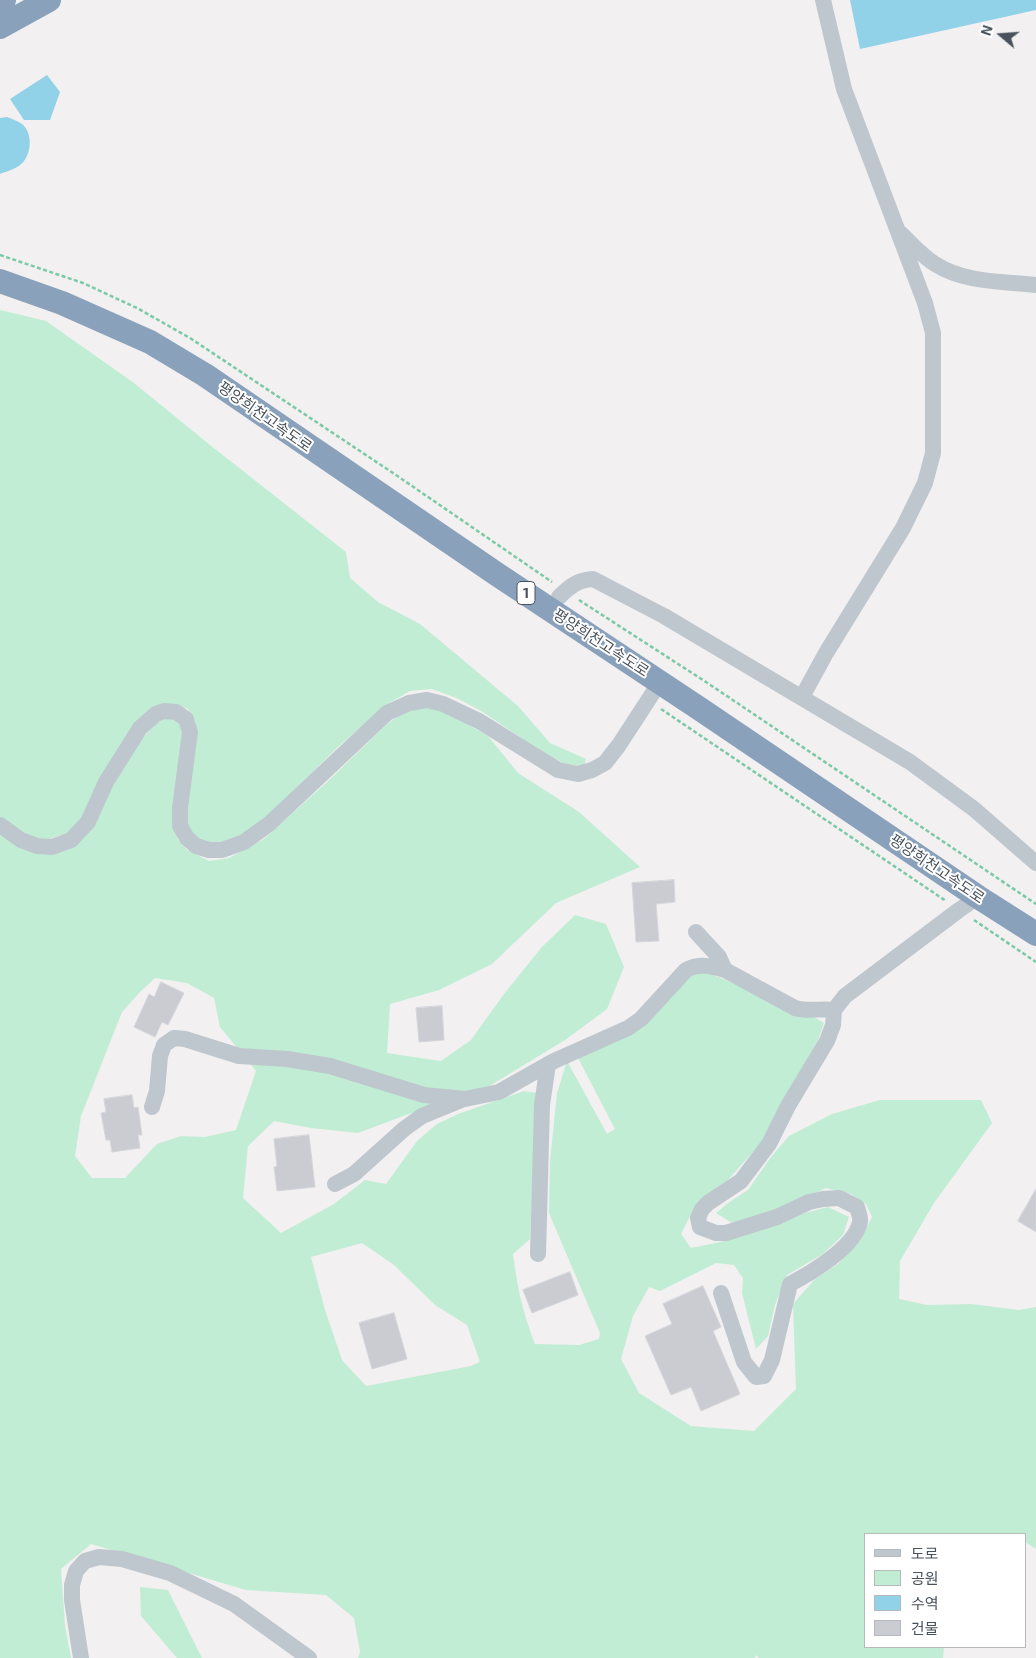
<!DOCTYPE html>
<html>
<head>
<meta charset="utf-8">
<style>
	body { margin:0 }
	#map { position:relative; width:1036px; height:1658px; overflow:hidden; background:#f2f0f0; font-family:"Exo 2","Noto Sans KR",sans-serif }
	canvas { display:block }
	.legend { position:absolute; left:864px; top:1533px; width:162px; height:115px; box-sizing:border-box; background:#fff; border:1px solid #b6babe; margin:0; padding:6px 9px; list-style:none; font-size:15px; color:#49525c }
	.legend li { display:flex; align-items:center; gap:10px; height:25px }
	.legend b { width:25px; border:1px solid #b6babe }
	.north { position:absolute; left:976px; top:10px; width:50px; height:50px; -webkit-text-stroke:4px #fff; paint-order:stroke; rotate:288deg; font-size:14px; font-weight:700; line-height:20px; text-align:center; color:#49525c }
	.north::after { content:''; display:block; margin:auto; width:18px; height:22px; background:#49525c; clip-path:polygon(50% 0,100% 100%,50% 72%,0 100%) }
</style>
</head>
<body>
<div id="map">
<canvas width="1036" height="1658"></canvas>
<ul class="legend">
<li><b style="height:6px;background:#bfc7ce"></b>도로</li>
<li><b style="height:14px;background:#c1edd4"></b>공원</li>
<li><b style="height:14px;background:#91d2e8"></b>수역</li>
<li><b style="height:14px;background:#caccd2"></b>건물</li>
</ul>
<div class="north">N</div>
</div>
<script>
const c = document.querySelector('canvas').getContext('2d');
c.lineJoin = 'round';
function fill(path, color) {
  c.fillStyle = color;
  c.fill(path, 'evenodd');
}
function strokePath(path, color, width, dash) {
  c.strokeStyle = color;
  c.lineWidth = width;
  c.lineCap = dash ? 'butt' : 'round';
  c.setLineDash(dash || []);
  c.stroke(path);
}
function write(font, color, halo, rows, align = 'center') {
  c.font = font + ' "Exo 2","Noto Sans KR",sans-serif';
  c.lineWidth = 4;
  c.setLineDash([]);
  c.textBaseline = 'middle';
  c.strokeStyle = halo;
  c.fillStyle = color;
  for (const [text, x, y, turn = 0] of rows) {
    c.save();
    c.translate(x, y);
    c.rotate((+turn || 0) * Math.PI / 180);
    c.textAlign = isNaN(turn) ? turn : align;
    if (halo) c.strokeText(text, 0, 0);
    c.fillText(text, 0, 0);
    c.restore();
  }
}
const green = new Path2D(`
	M0,310L46,321L134,383L210,445L346,552L350,578L378,602L420,624L518,706L550,743L586,759L584,766L565,764L547,755L481,711L459,699L432,689L410,691L389,703L340,745L260,823L234,839L215,844L201,842L192,835L185,817L196,723L188,709L174,704L139,719L120,745L83,819L67,833L48,839L31,837L0,817Z
	M427,705L446,712L488,736L518,773L579,812L640,867L556,903L492,964L439,990L390,1004L387,1053L441,1061L471,1040L504,994L541,948L575,915L606,924L624,967L607,1009L565,1040L473,1096L406,1115L358,1133L311,1128L274,1121L248,1146L243,1198L281,1233L334,1204L365,1180L386,1184L417,1141L437,1124L458,1114L524,1091L537,1093L530,1239L513,1254C517,1286 523,1314 535,1344L579,1345L599,1339L600,1333L549,1213L550,1161L557,1093L567,1061L607,1134L615,1129L578,1058L642,1028L691,976L704,971L814,1017L824,1023L818,1040L760,1144L726,1182L697,1202L681,1234L691,1248L716,1243L749,1234L797,1215L828,1207L849,1217L843,1235L823,1254L787,1275L775,1305L768,1336L756,1349L742,1293L743,1278L734,1265L716,1263L660,1291L649,1287L633,1316L621,1359L639,1393L691,1426L754,1431L796,1389L793,1304L815,1279L838,1264L862,1237L872,1217L866,1204L851,1194L826,1188L797,1202L765,1214L732,1223L716,1213L728,1203L748,1190L771,1157L789,1136L832,1114L880,1100H981L992,1123L934,1203L900,1261L899,1299L927,1305L971,1304L1019,1310L1036,1307V1549L1025,1542V1534H1014L1011,1533L1008,1534H865V1647H944L943,1658H759L756,1655L755,1658H358L360,1652L354,1618L326,1595L246,1590L91,1544L61,1569L65,1626L71,1658H0V832L63,851L115,776L153,725L165,719H173L181,725L183,740L173,812L177,838L187,850L209,861L229,858L265,838L326,783L386,725L405,711ZM155,978L187,983L214,998L220,1027L256,1071L236,1130L205,1137L181,1136L157,1144L125,1178H92L75,1156L81,1116L122,1012L140,992ZM362,1243L394,1265L435,1305L467,1325L480,1362L471,1366L366,1386L342,1360L325,1310L311,1257Z
	M140,1587L168,1590L202,1658H177L141,1616Z`);
const water = new Path2D(`
	M850,0H1036V10L860,49Z
	M47,75L60,92L50,120H24L10,99Z
	M7,117C12,119 18,121 22,124C32,132 32,151 24,161C19,168 8,171 0,174V118Z`);
const building = new Path2D(`
	M674,880L675,902L656,904L659,941L636,942L632,883Z
	M161,982L184,993L168,1025L162,1022L155,1037L134,1027L149,994L154,997Z
	M442,1006L444,1040L419,1042L416,1008Z
	M132,1095L134,1108L138,1107L142,1135H138L140,1148L112,1152L110,1140H106L101,1113L106,1112L104,1099Z
	M309,1135L315,1187L277,1191L274,1167L277,1166L274,1139Z
	M1036,1189V1232L1018,1221Z
	M570,1272L578,1295L532,1313L523,1290Z
	M703,1286L721,1327L713,1331L740,1394L701,1411L691,1387L671,1395L645,1336L672,1324L663,1304Z
	M394,1313L407,1359L372,1369L359,1323Z`);
const path = new Path2D(`
	M0,255L83,283L137,308L190,338L396,475L552,582
	M579,600L706,682L1036,904
	M661,709L946,901
	M974,920L1036,962`);
const minor = new Path2D(`
	M900,233C911,243 922,256 935,264C965,283 1001,281 1036,285
	M559,597C570,586 578,580 593,579L664,616L910,762L974,809L1036,863
	M802,697L826,653L903,528L925,483L933,453V333L925,303L844,89L823,0
	M0,825L21,840L37,846L52,847L71,840L88,822L106,782L140,728L156,714L164,711L176,712L186,719L190,732L180,808V826L187,838L196,846L209,850H222L244,842L269,824L387,713L409,703L427,700L443,704L479,721L558,770L578,774L592,770L605,763L619,745L660,682
	M696,932L719,957L725,970
	M152,1107L157,1091L160,1056L164,1045L174,1038L185,1039L239,1056L287,1059L330,1066L424,1095L465,1099L499,1092L554,1061L628,1028L641,1019L686,970C699,963 711,966 725,970L795,1008C810,1012 820,1008 834,1010
	M335,1184L354,1174L404,1129L422,1116L461,1100
	M538,1254L542,1105L548,1064
	M721,1293L744,1362L756,1377L764,1376L772,1360L790,1284C811,1273 855,1247 860,1222C861,1218 858,1211 857,1207L839,1198L823,1199L809,1202L777,1217L726,1233H716L700,1227L698,1218L702,1209L708,1203L741,1181L769,1144L788,1106L827,1041L833,1025L834,1010L845,996L959,910L978,897
	M81,1658L72,1600V1585L76,1571L85,1561L99,1557L122,1559L170,1573L234,1604L309,1658`);
const highway = new Path2D(`
	M0,2L4,0
	M0,27L49,0
	M0,281L62,303L150,342L205,375L498,575L700,709L978,897L1036,934`);
const shields = [
	[526,593,18]
];
const shieldNames = [
	["1",526,593]
];
const streetNames = [
	["평양희천고속도로",265,417,35],
	["평양희천고속도로",601,643,33],
	["평양희천고속도로",937,869,34]
];
fill(green, '#c1edd4');
fill(water, '#91d2e8');
fill(building, '#caccd2');
strokePath(building, '#d4d6db', 1);
strokePath(path, '#7bc9a6', 2.5, [4, 2.5]);
strokePath(minor, '#bfc7ce', 16);
strokePath(highway, '#8aa1bc', 24);
for (const [x, y, w] of shields) {
  const box = new Path2D();
  box.roundRect(x - w / 2, y - 11.5, w, 23, 4);
  c.fillStyle = '#fff';
  c.fill(box);
  strokePath(box, '#49525c', 1);
}
write('bold 14px', '#49525c', null, shieldNames);
write('15px', '#49525c', '#fff', streetNames);
</script>
</body>
</html>
